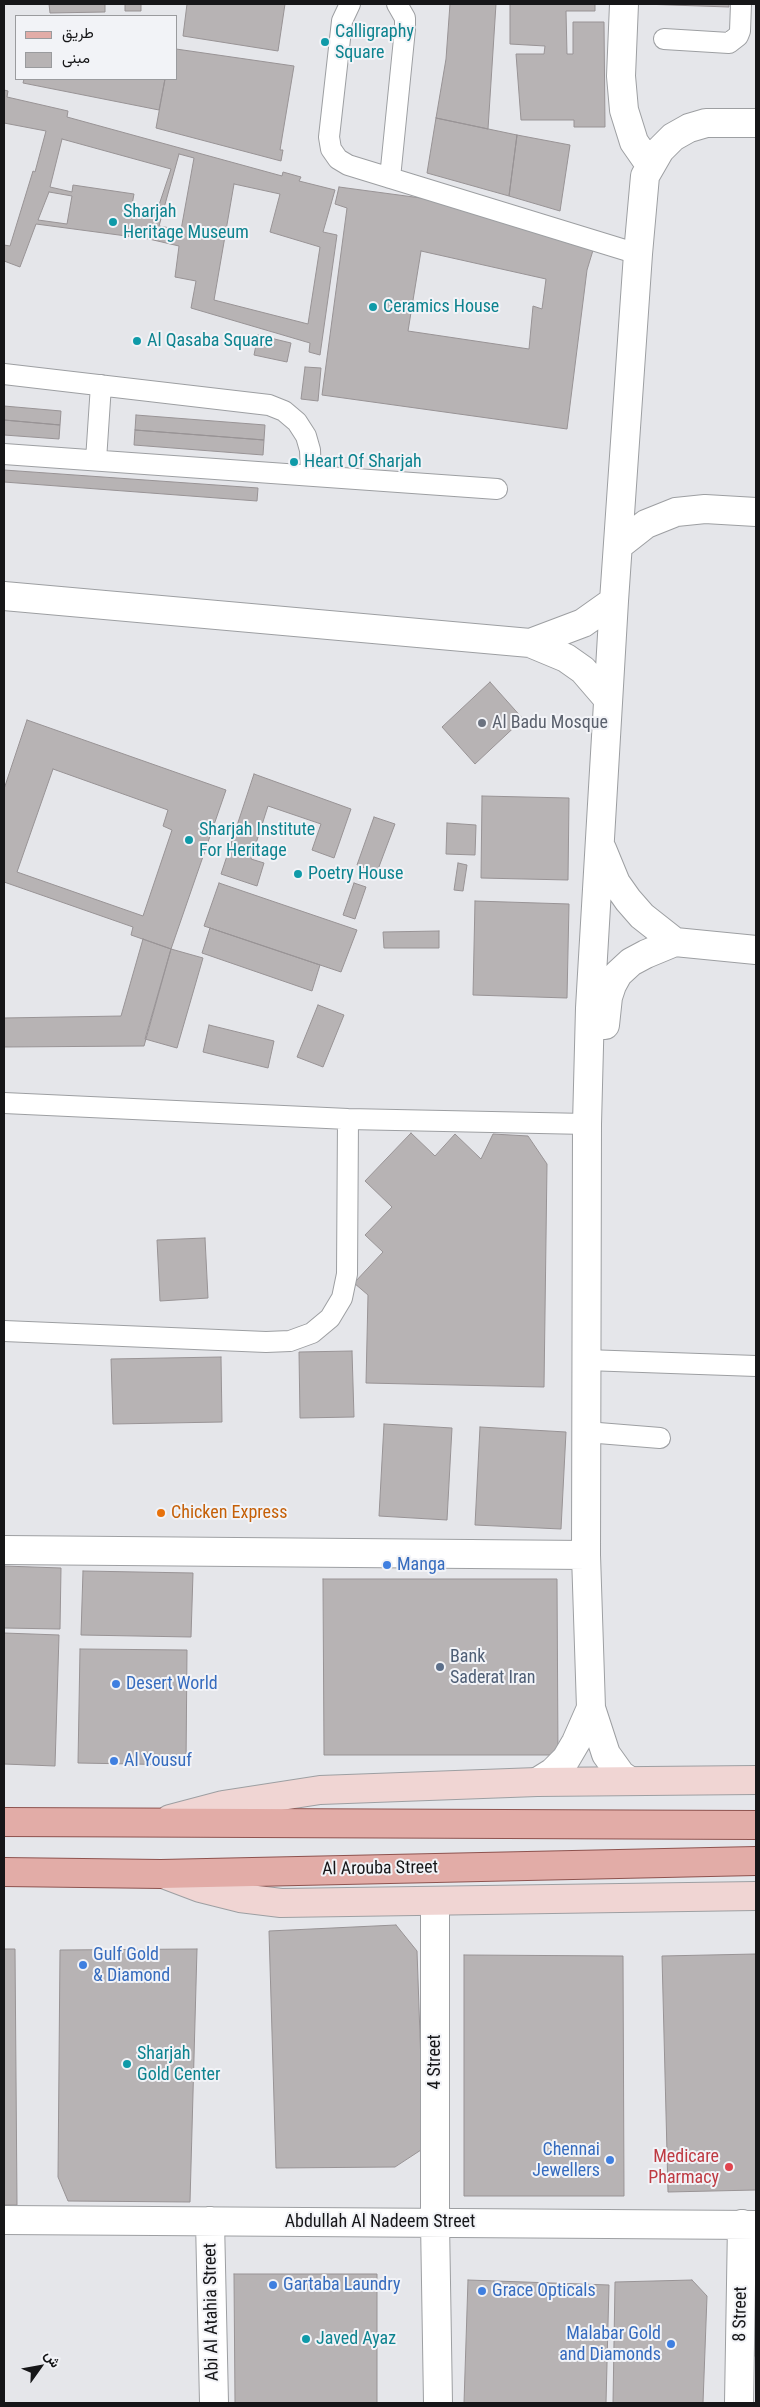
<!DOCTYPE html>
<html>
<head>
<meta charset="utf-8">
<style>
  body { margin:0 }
  #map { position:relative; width:760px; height:2407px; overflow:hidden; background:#e5e6ea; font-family:"Roboto Condensed",Vazirmatn,sans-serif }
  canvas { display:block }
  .frame { position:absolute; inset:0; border:5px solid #161618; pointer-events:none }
  .legend { position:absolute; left:15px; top:15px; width:162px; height:65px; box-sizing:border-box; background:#f2f3f7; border:1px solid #9a9b9e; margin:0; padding:6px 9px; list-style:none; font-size:15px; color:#161618 }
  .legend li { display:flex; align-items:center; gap:10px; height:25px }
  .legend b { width:25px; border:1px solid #9a9b9e }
  .north { position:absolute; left:15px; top:2342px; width:50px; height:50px; -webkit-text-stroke:4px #f2f3f7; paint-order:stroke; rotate:58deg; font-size:14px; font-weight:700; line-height:20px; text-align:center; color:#161618 }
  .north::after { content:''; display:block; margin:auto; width:18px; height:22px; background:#161618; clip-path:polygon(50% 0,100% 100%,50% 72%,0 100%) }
</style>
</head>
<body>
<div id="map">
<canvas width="760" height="2407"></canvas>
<div class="frame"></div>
<ul class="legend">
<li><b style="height:6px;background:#e2aca7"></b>طريق</li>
<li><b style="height:14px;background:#b7b3b4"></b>مبنى</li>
</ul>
<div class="north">ش</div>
</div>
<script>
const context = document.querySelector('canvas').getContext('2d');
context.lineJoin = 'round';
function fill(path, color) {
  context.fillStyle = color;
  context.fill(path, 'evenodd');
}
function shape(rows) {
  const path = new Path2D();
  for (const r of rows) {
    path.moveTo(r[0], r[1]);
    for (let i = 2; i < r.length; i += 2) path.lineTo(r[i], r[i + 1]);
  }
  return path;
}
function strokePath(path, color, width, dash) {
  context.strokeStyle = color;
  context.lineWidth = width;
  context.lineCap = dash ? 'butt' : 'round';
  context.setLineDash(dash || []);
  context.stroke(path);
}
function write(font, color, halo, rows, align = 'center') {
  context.font = font + ' "Roboto Condensed",sans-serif';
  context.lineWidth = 4;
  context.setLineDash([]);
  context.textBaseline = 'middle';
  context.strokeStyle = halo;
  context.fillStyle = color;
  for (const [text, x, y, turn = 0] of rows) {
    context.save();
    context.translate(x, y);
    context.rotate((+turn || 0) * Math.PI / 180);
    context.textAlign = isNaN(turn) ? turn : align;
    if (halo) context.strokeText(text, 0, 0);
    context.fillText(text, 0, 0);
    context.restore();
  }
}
const building = shape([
  [49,4,105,4,105,12,50,13,49,4],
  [125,4,141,4,141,11,125,11,125,4],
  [187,4,285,4,278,51,183,36,187,4],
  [450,4,496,4,488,129,436,118,446,59,450,4],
  [510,4,595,4,595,11,566,11,567,54,573,54,573,22,604,22,605,127,574,127,574,120,521,120,516,54,544,54,545,46,510,44,510,4],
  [642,4,729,4,729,7,642,4],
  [176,49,294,66,280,150,283,150,281,161,156,128,165,79,176,79,176,49],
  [24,79,165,79,159,110,23,83,24,79],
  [4,90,8,91,7,97,68,111,67,117,282,176,283,172,301,177,299,181,335,190,323,232,337,235,320,355,309,352,310,343,191,308,196,281,175,277,179,246,149,239,36,224,20,267,4,261,4,245,10,246,33,171,35,172,46,131,4,123,4,90],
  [62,139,171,169,156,214,131,210,134,194,73,185,72,192,50,187,62,139],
  [179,154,194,158,181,230,159,226,179,154],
  [234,184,280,194,270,232,320,247,308,324,214,300,234,184],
  [49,192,72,196,67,224,38,220,49,192],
  [436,118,517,135,509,196,427,173,436,118],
  [517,135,570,145,560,211,509,196,517,135],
  [339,187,421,198,422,195,594,247,587,270,567,429,322,395,347,208,335,204,339,187],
  [421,251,546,279,542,309,533,306,529,349,408,331,421,251],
  [258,335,291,343,287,362,254,355,258,335],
  [305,367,321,368,318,401,301,399,305,367],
  [4,406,61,411,60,425,4,420,4,406],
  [136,415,265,425,264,440,135,430,136,415],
  [4,420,60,425,59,439,4,435,4,420],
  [135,430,264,440,263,455,134,445,135,430],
  [4,470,258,488,257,501,4,482,4,470],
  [490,682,523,719,475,764,442,727,490,682],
  [27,720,226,790,171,949,131,935,133,927,4,882,4,789,27,720],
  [53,769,168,810,163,826,172,830,143,916,17,872,53,769],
  [254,774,351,809,334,858,312,850,321,824,268,806,251,859,264,863,257,886,221,874,254,774],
  [482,796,569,798,568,880,481,878,482,796],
  [374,817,395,824,377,872,357,865,374,817],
  [447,823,476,825,475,855,446,854,447,823],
  [458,863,467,865,463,891,454,890,458,863],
  [219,883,357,930,341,972,204,926,219,883],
  [354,883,366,887,355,919,343,915,354,883],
  [475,901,569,904,567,998,473,995,475,901],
  [210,928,320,965,312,991,202,953,210,928],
  [439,931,439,948,384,948,383,932,439,931],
  [143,939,171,949,144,1046,4,1047,4,1018,121,1016,143,939],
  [171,949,203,958,177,1048,145,1039,171,949],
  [318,1005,344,1015,323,1067,297,1057,318,1005],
  [209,1025,274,1041,268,1068,203,1052,209,1025],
  [411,1133,435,1156,455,1134,481,1159,493,1134,528,1136,547,1164,544,1387,366,1383,368,1295,354,1283,383,1252,365,1235,392,1207,365,1181,411,1133],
  [205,1238,208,1298,160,1301,157,1240,205,1238],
  [352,1351,354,1417,300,1418,299,1352,352,1351],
  [221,1357,222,1422,113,1424,111,1359,221,1357],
  [384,1424,452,1428,447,1520,379,1516,384,1424],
  [480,1427,566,1432,561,1529,475,1525,480,1427],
  [4,1566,61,1568,60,1629,4,1628,4,1566],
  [83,1571,193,1573,191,1637,81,1635,83,1571],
  [323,1579,557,1579,558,1755,324,1755,323,1579],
  [4,1633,59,1635,55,1766,4,1764,4,1633],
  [80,1649,187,1650,186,1765,78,1763,80,1649],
  [396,1925,417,1951,424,2148,395,2167,276,2168,269,1931,396,1925],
  [4,1949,15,1949,17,2205,4,2205,4,1949],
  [197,1949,190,2202,68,2201,58,2177,60,1950,197,1949],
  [756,1954,756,2190,668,2192,662,1956,756,1954],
  [464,1955,623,1956,624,2196,464,2196,464,1955],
  [756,2269,756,2356,754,2356,756,2269],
  [234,2274,377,2274,377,2403,235,2403,234,2274],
  [468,2280,609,2285,606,2403,464,2403,468,2280],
  [692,2280,707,2296,703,2403,613,2403,615,2282,692,2280]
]);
fill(building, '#b7b3b4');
strokePath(building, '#989395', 1);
const lane = shape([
  [350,4,342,21,329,137,331,149,338,159,348,165,638,254],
  [664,39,729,43,738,36,740,31,741,4],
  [390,178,405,29,405,18,397,4],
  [4,374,269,405,284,411,297,422,306,436,310,450,311,476],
  [4,454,497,489],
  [96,460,101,385],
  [4,1103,348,1119,587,1124],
  [4,1331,266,1342,290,1341,312,1333,330,1318,342,1298,347,1274,348,1119],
  [586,1360,756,1366],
  [586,1432,660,1438]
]);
const street = shape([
  [624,4,621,76,624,110,634,142,650,165],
  [618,546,646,524,676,512,705,509,756,512],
  [4,596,530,643,566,658,583,670,608,699],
  [530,643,583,623,614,601],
  [602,849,616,883,628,900,642,916,675,942],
  [605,1025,608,997,612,985,618,974,631,962,646,954,675,942,756,950],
  [4,1550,586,1555],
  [630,1781,621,1775,606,1754,591,1708,586,1555,587,1124,590,1008,614,601,638,254,645,176,660,150,673,137,689,128,706,123,756,123],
  [537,1782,553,1772,566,1759,576,1742,591,1708],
  [435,1901,435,2222,438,2403],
  [4,2220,756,2225],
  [210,2221,214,2403],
  [739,2403,742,2224]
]);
const secondary = shape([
  [170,1819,223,1805,320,1790,537,1782,756,1780],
  [163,1874,200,1888,240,1898,281,1903,756,1896]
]);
const primary = shape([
  [4,1822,756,1825],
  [4,1872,161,1874,756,1861]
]);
strokePath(lane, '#9d9fa2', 22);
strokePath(street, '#9d9fa2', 30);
strokePath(secondary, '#9d9fa2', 30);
strokePath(primary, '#8e534f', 30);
strokePath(lane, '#fff', 20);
strokePath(street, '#fff', 28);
strokePath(secondary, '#f0d5d3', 28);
strokePath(primary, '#e2aca7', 28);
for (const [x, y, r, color] of [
  [325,42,5,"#0f9aa8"],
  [113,222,5,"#0f9aa8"],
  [373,307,5,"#0f9aa8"],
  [137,341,5,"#0f9aa8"],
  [294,462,5,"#0f9aa8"],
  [482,723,5,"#6b7280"],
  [189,840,5,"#0f9aa8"],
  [298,874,5,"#0f9aa8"],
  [161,1513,5,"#e8710a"],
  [387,1565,5,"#3f7fe0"],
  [440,1667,5,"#5c6f8a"],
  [116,1684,5,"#3f7fe0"],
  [114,1761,5,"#3f7fe0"],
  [83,1965,5,"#3f7fe0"],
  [127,2064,5,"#0f9aa8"],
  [610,2160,5,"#3f7fe0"],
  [729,2167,5,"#e0444e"],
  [273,2285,5,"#3f7fe0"],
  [482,2291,5,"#3f7fe0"],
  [306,2339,5,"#0f9aa8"],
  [671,2344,5,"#3f7fe0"]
]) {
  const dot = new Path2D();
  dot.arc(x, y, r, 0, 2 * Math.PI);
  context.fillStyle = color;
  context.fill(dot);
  strokePath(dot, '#f2f3f7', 2);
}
write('18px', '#0d838f', '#f2f3f7', [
  ["Calligraphy",335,32],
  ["Square",335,53],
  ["Sharjah",123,212],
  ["Heritage Museum",123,233],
  ["Ceramics House",383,307],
  ["Al Qasaba Square",147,341],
  ["Heart Of Sharjah",304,462],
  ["Sharjah Institute",199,830],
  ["For Heritage",199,851],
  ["Poetry House",308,874],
  ["Sharjah",137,2054],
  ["Gold Center",137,2075],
  ["Javed Ayaz",316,2339]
], 'left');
write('18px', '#5b616d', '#f2f3f7', [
  ["Al Badu Mosque",492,723]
], 'left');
write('18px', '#c56008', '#f2f3f7', [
  ["Chicken Express",171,1513]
], 'left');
write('18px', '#366cbe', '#f2f3f7', [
  ["Manga",397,1565],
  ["Desert World",126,1684],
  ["Al Yousuf",124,1761],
  ["Gulf Gold",93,1955],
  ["& Diamond",93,1976],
  ["Chennai",600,2150,"right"],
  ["Jewellers",600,2171,"right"],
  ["Gartaba Laundry",283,2285],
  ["Grace Opticals",492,2291],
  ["Malabar Gold",661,2334,"right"],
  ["and Diamonds",661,2355,"right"]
], 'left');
write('18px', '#4e5e75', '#f2f3f7', [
  ["Bank",450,1657],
  ["Saderat Iran",450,1678]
], 'left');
write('18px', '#161618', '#f2f3f7', [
  ["Al Arouba Street",380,1869,-1],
  ["4 Street",435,2062,-90],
  ["Abdullah Al Nadeem Street",380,2222],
  ["Abi Al Atahia Street",212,2312,-91],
  ["8 Street",741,2314,-89]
]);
write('18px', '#be3a42', '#f2f3f7', [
  ["Medicare",719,2157],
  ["Pharmacy",719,2178]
], 'right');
</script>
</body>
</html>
